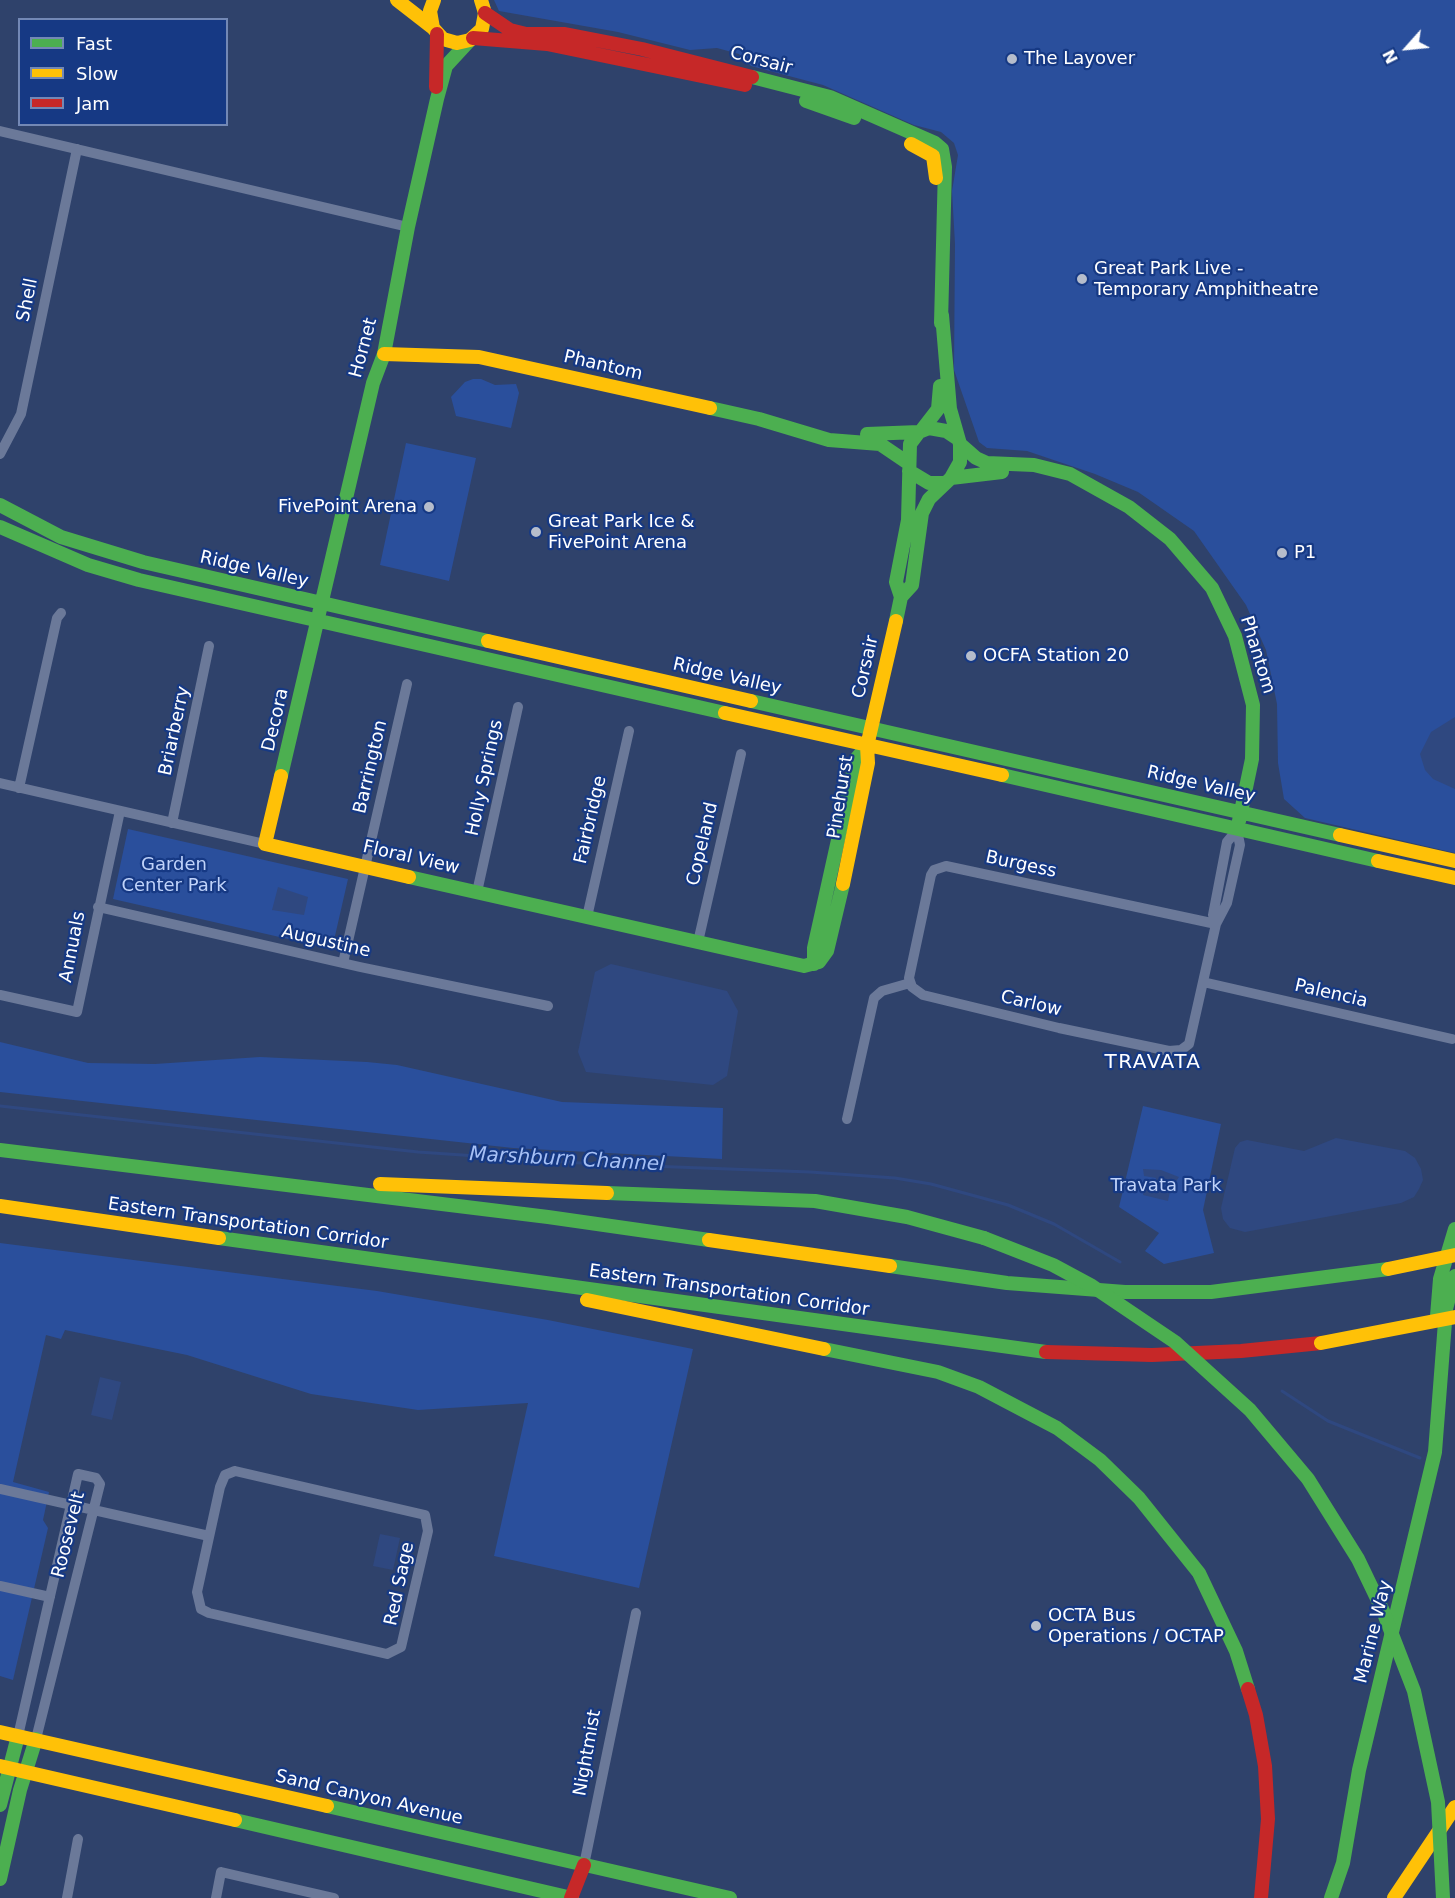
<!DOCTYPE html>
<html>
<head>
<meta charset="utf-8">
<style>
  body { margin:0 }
  #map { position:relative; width:1455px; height:1898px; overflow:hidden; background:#2f426b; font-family:"DejaVu Sans",sans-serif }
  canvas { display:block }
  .legend { position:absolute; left:18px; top:18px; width:210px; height:108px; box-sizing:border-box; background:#163984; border:2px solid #7388b5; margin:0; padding:8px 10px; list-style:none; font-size:18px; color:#fff }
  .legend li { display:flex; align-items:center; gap:12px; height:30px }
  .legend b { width:30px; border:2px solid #7388b5 }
  .north { position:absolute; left:1377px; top:18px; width:60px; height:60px; -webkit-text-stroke:4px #163984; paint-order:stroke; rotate:243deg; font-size:16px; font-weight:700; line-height:24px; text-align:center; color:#fff }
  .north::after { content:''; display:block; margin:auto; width:21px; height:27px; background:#fff; clip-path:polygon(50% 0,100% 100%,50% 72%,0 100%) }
</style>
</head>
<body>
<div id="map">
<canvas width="1455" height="1898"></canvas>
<ul class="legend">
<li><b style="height:8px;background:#4caf50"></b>Fast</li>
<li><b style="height:8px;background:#ffc107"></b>Slow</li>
<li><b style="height:8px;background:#c62828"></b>Jam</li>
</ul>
<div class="north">N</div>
</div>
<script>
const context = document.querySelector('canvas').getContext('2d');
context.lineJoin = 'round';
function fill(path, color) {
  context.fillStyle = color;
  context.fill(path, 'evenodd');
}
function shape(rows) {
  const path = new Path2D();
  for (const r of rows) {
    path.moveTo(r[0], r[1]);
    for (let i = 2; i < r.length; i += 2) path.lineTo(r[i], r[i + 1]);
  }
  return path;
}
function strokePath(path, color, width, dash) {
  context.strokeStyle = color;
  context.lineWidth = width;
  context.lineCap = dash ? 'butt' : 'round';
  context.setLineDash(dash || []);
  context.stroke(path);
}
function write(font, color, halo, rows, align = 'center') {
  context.font = font + ' "DejaVu Sans",sans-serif';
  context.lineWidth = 4.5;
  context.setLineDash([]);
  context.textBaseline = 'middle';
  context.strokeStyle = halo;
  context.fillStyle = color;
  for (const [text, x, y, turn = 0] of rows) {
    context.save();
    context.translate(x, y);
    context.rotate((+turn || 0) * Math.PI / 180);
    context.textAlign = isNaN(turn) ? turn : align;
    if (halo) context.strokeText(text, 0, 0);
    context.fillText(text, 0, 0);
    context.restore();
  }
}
fill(shape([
  [494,0,1455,0,1455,853,1305,818,1284,799,1278,763,1277,704,1266,650,1246,605,1194,531,1138,492,1095,474,1027,451,987,448,979,442,954,370,955,244,952,191,958,155,954,143,941,132,914,125,823,85,751,66,739,54,717,48,690,50,618,32,499,11],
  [473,379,481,379,495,385,516,384,519,393,511,428,456,416,451,397,465,382],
  [406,443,476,458,449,581,380,565],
  [128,829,348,879,332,949,113,899],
  [0,1042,88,1063,155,1064,260,1057,367,1062,397,1065,562,1102,723,1108,722,1159,513,1148,0,1092],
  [1143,1106,1221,1124,1203,1210,1214,1253,1164,1264,1145,1251,1159,1233,1119,1207],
  [0,1243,377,1291,548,1320,693,1349,639,1588,494,1556,528,1403,418,1410,311,1394,187,1355,65,1330,61,1339,46,1335,13,1482,49,1492,43,1520,48,1528,13,1680,0,1676]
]), '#2a4f9c');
fill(shape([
  [1455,717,1455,789,1433,779,1425,770,1420,754,1431,732],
  [278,887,308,897,304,915,272,910],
  [611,964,727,991,738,1011,727,1076,713,1085,586,1072,578,1052,595,972],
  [1336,1138,1405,1151,1415,1158,1421,1169,1423,1180,1419,1189,1414,1197,1401,1203,1245,1232,1230,1228,1223,1219,1221,1208,1235,1148,1240,1142,1247,1140,1304,1151],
  [1143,1169,1161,1170,1179,1177,1175,1183,1163,1179,1161,1187,1170,1191,1168,1201,1143,1195,1145,1186,1154,1185,1156,1178,1144,1176],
  [100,1377,121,1382,112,1420,91,1415],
  [380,1534,400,1538,393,1570,373,1566]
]), '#2f4880');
strokePath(shape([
  [0,1106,418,1152,595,1164,810,1172,895,1178,931,1184,1008,1205,1054,1224,1120,1262],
  [1282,1391,1328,1421,1420,1458]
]), '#2f4880', 3);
strokePath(shape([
  [0,131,408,227],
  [0,454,21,414,77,149],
  [0,783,265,844],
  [19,788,57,618,61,613],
  [172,823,209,646],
  [477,892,518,707],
  [98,907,360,967,548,1006],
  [587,917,629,731],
  [1216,924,946,866,934,870,931,875,909,978,912,987,923,995,1059,1028,1169,1051,1181,1050,1189,1044,1216,924,1227,903,1240,845,1237,830],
  [1216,924,1213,915,1227,842,1237,830],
  [698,942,741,754],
  [343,963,407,684],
  [1203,982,1452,1039],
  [0,995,77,1012,120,811],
  [847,1119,874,998,882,991,910,983],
  [235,1471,425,1515,428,1531,401,1647,387,1654,209,1613,201,1609,197,1592,220,1487,225,1475,235,1471],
  [0,1489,209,1536],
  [0,1586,50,1597],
  [18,1736,78,1474,96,1478,100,1484,36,1739],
  [584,1865,636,1613],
  [67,1898,78,1839],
  [216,1898,221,1872,334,1898]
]), '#6b7999', 10);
strokePath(shape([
  [752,77,830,97,935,143,942,149,945,167,941,323],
  [806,101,854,118],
  [710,408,759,419,829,440,880,444,908,463],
  [921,431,938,409,940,386],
  [867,434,919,432],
  [960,444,976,458,987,463,1034,465,1070,474,1129,507,1170,539,1212,588,1235,636,1253,705,1252,759,1239,821],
  [909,471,929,483,944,483],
  [951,478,1002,472],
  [0,505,61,537,143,562,488,641],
  [0,527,88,565,139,580,725,713],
  [901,597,896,582,908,520,910,444,919,432,929,428,946,431,958,439],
  [896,621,901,597,912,585,922,513,929,499,951,478,960,462,960,444,950,409,942,315],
  [751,701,1340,835],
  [1002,775,1378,861],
  [281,776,373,383,384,354,408,227,437,99,446,66,470,40],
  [409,877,804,966,819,962,827,951,843,884],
  [814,964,814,948,856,759,867,746],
  [0,1150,548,1217,709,1240],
  [607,1193,815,1201,907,1217,984,1238],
  [219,1238,1046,1352],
  [890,1266,1007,1283,1125,1292,1211,1292,1388,1269],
  [1437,1316,1440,1279,1455,1229],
  [824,1349,938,1372,979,1387,1057,1428,1100,1460,1139,1498,1199,1573,1236,1651,1248,1689],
  [0,1805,18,1736],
  [327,1806,730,1898],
  [235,1820,572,1898],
  [0,1879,20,1790,36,1739],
  [1331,1898,1343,1863,1359,1770,1435,1452,1446,1309,1455,1276]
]), '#4caf50', 14);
strokePath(shape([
  [397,0,433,28],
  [434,0,430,11,433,28,443,39,457,43,470,40,482,29,485,13,481,0],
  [911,144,933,156,936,178],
  [384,354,479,357,710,408],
  [488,641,751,701],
  [725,713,1002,775],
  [281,776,265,844,409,877],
  [1340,835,1455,861],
  [1378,861,1455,878],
  [843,884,868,763,867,746,896,621],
  [380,1184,607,1193],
  [0,1206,219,1238],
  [709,1240,890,1266],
  [587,1300,824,1349],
  [0,1732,327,1806],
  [0,1766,235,1820],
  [1394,1898,1455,1807]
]), '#ffc107', 14);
strokePath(shape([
  [485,13,510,30,526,34,565,34,642,49,752,77],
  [473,38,547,44,745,85],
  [436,87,437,34],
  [1046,1352,1152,1355,1241,1351,1321,1343],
  [1248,1689,1256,1715,1265,1766,1268,1819,1261,1898],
  [571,1898,584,1865]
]), '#c62828', 14);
strokePath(shape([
  [984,1238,1053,1265,1092,1286,1175,1342,1250,1410,1308,1479,1358,1559,1383,1611,1414,1691,1438,1802,1443,1898]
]), '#4caf50', 14);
strokePath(shape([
  [1388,1269,1455,1255],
  [1321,1343,1455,1317]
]), '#ffc107', 14);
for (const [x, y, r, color] of [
  [1012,59,6,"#b6bdcb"],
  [1082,279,6,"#b6bdcb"],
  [429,507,6,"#b6bdcb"],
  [536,532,6,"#b6bdcb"],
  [1282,553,6,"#b6bdcb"],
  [971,656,6,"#b6bdcb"],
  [1036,1626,6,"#b6bdcb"]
]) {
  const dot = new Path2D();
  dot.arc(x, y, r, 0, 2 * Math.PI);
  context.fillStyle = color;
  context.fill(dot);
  strokePath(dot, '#163984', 2);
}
write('18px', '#fff', '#163984', [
  ["The Layover",1024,59],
  ["Great Park Live -",1094,269],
  ["Temporary Amphitheatre",1094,290],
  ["FivePoint Arena",417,507,"right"],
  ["Great Park Ice &",548,522],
  ["FivePoint Arena",548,543],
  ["P1",1294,553],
  ["OCFA Station 20",983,656],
  ["OCTA Bus",1048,1616],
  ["Operations / OCTAP",1048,1637]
], 'left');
write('18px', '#fff', '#163984', [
  ["Corsair",761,61,15],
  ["Shell",28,300,-78],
  ["Hornet",364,348,-75],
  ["Phantom",603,366,13],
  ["Ridge Valley",254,570,13],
  ["Phantom",1257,655,73],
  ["Corsair",866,667,-77],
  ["Ridge Valley",727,677,13],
  ["Decora",276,720,-77],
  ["Briarberry",175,731,-78],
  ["Barrington",371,767,-77],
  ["Holly Springs",485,778,-78],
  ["Ridge Valley",1201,785,13],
  ["Pinehurst",841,797,-81],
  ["Fairbridge",591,820,-77],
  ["Copeland",703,844,-77],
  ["Floral View",411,858,13],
  ["Burgess",1021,865,12],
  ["Augustine",326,942,13],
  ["Annuals",73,947,-79],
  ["Palencia",1331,994,13],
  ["Carlow",1031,1004,13],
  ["Eastern Transportation Corridor",248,1224,8],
  ["Eastern Transportation Corridor",729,1291,8],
  ["Roosevelt",69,1535,-76],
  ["Red Sage",400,1584,-78],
  ["Marine Way",1374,1632,-76],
  ["Nightmist",588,1753,-80],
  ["Sand Canyon Avenue",369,1798,13]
]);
write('18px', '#c0d3fa', '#163984', [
  ["Garden",174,865],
  ["Center Park",174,886],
  ["Travata Park",1166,1186]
]);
context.letterSpacing = '1.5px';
write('20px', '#fff', '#163984', [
  ["TRAVATA",1153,1063]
]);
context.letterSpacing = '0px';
write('italic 20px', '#a6c0f5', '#163984', [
  ["Marshburn Channel",567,1160,3]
]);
</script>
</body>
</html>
